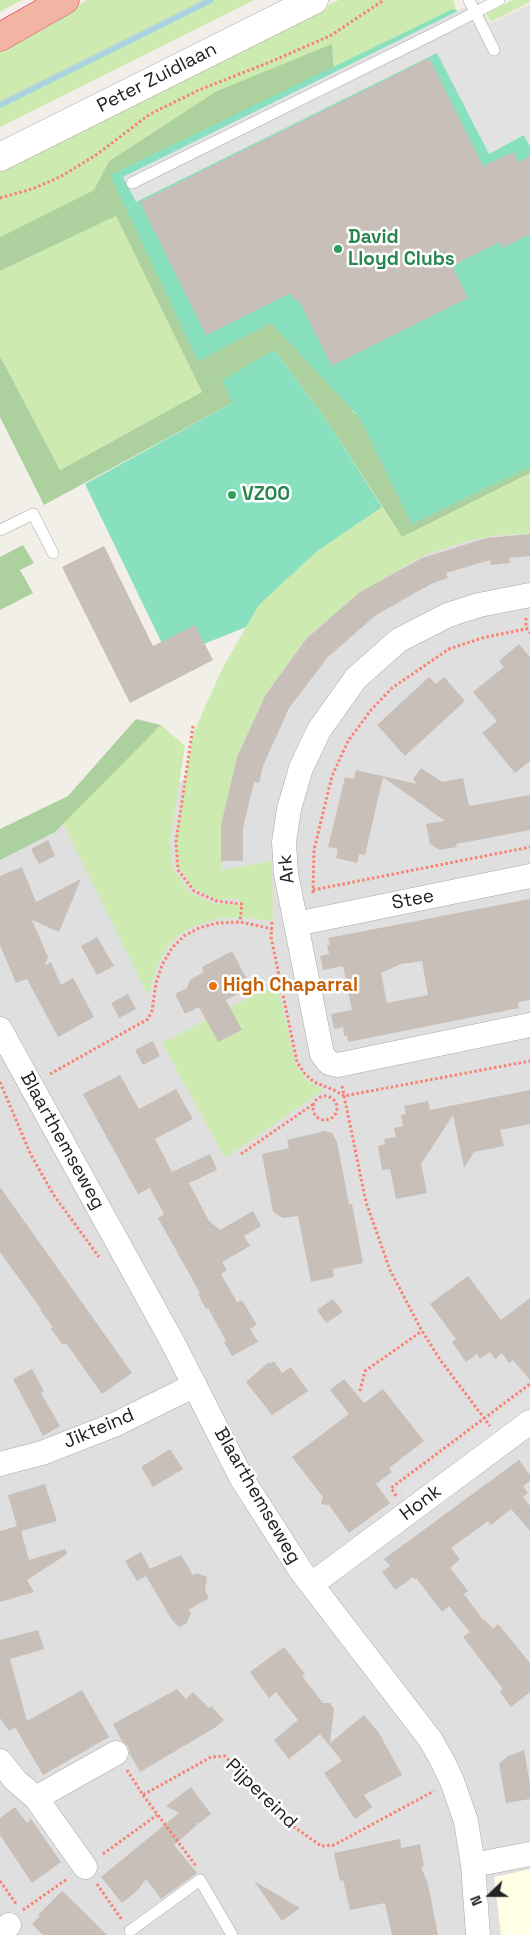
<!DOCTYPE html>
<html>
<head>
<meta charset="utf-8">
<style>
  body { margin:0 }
  #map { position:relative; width:530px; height:1935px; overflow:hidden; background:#f2efe9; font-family:"Space Grotesk",sans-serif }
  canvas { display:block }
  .north { position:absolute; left:465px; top:1870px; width:50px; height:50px; -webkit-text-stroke:4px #fff; paint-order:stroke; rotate:248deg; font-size:14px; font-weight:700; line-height:20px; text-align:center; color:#222 }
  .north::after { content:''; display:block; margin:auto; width:18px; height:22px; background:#222; clip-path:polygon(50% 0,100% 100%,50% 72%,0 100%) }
</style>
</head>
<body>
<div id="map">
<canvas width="530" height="1935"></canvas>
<div class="north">N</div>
</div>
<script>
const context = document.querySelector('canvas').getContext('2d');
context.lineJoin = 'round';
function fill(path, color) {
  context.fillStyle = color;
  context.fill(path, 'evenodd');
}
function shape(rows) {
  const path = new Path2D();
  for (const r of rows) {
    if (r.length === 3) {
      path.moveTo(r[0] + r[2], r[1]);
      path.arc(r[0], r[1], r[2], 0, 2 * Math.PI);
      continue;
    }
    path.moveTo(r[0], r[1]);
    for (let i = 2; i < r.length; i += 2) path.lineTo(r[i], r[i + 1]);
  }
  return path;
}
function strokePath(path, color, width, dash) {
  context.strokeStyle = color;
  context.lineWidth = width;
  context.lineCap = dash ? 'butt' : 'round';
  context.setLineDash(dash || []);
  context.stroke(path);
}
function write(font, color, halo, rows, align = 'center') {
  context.font = font + ' "Space Grotesk",sans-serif';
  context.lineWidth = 5;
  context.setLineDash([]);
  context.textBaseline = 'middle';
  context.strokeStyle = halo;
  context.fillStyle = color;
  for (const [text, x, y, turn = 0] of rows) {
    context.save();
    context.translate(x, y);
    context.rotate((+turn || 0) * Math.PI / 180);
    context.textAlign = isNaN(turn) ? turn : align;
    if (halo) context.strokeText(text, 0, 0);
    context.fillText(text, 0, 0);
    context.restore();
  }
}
fill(shape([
  [530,492,530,1935,0,1935,0,843,42,826,202,775,272,641]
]), '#e0dfdf');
fill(shape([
  [530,1869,530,1935,501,1935,494,1877]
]), '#ffffe5');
fill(shape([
  [0,0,22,0,0,12],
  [87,0,254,0,0,127,0,50],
  [339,0,453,0,457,11,334,72,332,44,161,127,109,161,94,190,0,237,0,167,228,51],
  [513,0,530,0,530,2,491,22,486,13],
  [116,216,202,392,60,470,0,356,0,271],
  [530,473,530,533,492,536,464,542,426,554,360,592,308,636,266,693,237,756,224,814,222,870,272,861,273,921,240,917,216,919,187,929,170,943,158,964,148,995,63,823,161,725,185,746,170,841,173,868,190,892,212,903,240,905,240,899,215,899,193,888,179,867,175,843,193,734,223,667,259,605,316,552,382,507,402,537],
  [277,983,295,1063,306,1080,324,1090,225,1158,162,1043]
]), '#cdebb0');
fill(shape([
  [332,44,334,72,276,306,355,414,365,408,530,447,530,473,402,537,331,427,275,350,232,403,44,505,0,417,0,356,60,470,202,392,116,216,0,271,0,237,94,190,109,161,217,91],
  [23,545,34,563,20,570,33,593,0,610,0,557],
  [136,719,161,725,55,832,0,860,0,829,68,796]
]), '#add19e');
fill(shape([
  [530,5,530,467,412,524,359,417,271,323,198,361,110,175,453,9,489,25],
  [275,350,331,427,382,507,316,552,259,605,246,627,169,658,85,484,232,403,222,380]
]), '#88e0be');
fill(shape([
  [478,1,490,24,530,4,530,147,524,135,489,154,437,53,136,202,123,177],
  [530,1390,530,1412,411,1502,401,1488]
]), '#e2e2e2');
strokePath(shape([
  [0,105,211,0]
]), '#aad3df', 6);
fill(shape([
  [429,58,483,166,513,152,519,162,530,156,530,234,502,248,500,242,452,266,468,298,332,366,298,299,294,301,291,293,206,335,140,202],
  [530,534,530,556,509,558,510,563,491,565,490,560,446,573,448,578,431,584,376,615,328,657,289,708,263,766,259,783,254,782,243,828,243,861,221,861,221,825,237,757,266,694,307,638,360,592,422,558,487,538],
  [104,546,153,646,195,625,213,660,130,703,62,567],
  [519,644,530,657,530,761,515,773,482,733,497,721,473,692,504,667,499,661],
  [429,677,436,684,444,677,465,701,405,756,377,725],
  [421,768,442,782,463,778,469,806,530,795,530,830,456,844,457,847,440,850,430,844,426,824,445,821,383,777,365,855,359,854,357,863,336,858,338,849,328,847,345,777,354,779,356,770,417,784,413,779],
  [48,840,55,856,39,864,31,849],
  [22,867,36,902,81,879,59,932,32,920,48,957,45,965,51,962,61,985,73,978,94,1017,58,1037,27,979,16,983,0,945,0,876],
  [530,899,530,1000,518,1002,519,1008,348,1042,347,1035,344,1036,343,1027,334,1029,331,1014,352,1010,343,966,323,970,320,956,329,954,327,945,330,945,328,938],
  [422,961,428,995,387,1003,381,973,401,964],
  [97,937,114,966,97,975,81,946],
  [232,951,251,987,226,1000,242,1030,218,1042,199,1007,185,1014,175,994,187,988,190,980,204,972,202,967],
  [128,994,136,1009,119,1018,111,1003],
  [153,1041,160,1056,143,1065,135,1050],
  [120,1075,139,1109,176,1089,193,1119,155,1139,172,1172,210,1154,217,1170,189,1183,209,1221,220,1230,253,1211,261,1226,244,1236,250,1246,222,1262,227,1270,221,1274,237,1302,242,1300,257,1325,250,1329,258,1342,232,1356,224,1342,226,1341,208,1308,206,1309,198,1294,200,1293,158,1218,164,1214,150,1188,138,1194,83,1094],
  [530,1090,530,1124,500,1130,504,1146,474,1152,464,1168,453,1115,421,1164,427,1193,396,1199,390,1169,382,1170,378,1146,385,1144,384,1139,396,1137,394,1128,403,1126,401,1115,406,1114,404,1106,428,1101,430,1110],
  [325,1131,332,1133,337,1142,349,1204,352,1204,363,1263,333,1269,334,1277,311,1282,298,1216,283,1218,273,1212,262,1154,289,1148,287,1140],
  [0,1187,132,1373,102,1394,66,1343,63,1345,50,1328,53,1327,40,1310,41,1309,0,1252],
  [468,1276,501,1320,530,1298,530,1380,513,1360,509,1363,502,1353,495,1359,490,1352,480,1359,477,1354,466,1362,452,1342,456,1339,430,1304],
  [333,1299,343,1312,326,1323,317,1310],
  [274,1361,282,1373,291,1367,308,1391,272,1415,246,1382,269,1362,270,1364],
  [32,1369,44,1391,41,1393,60,1426,43,1436,13,1379],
  [344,1379,364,1403,383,1389,424,1441,389,1468,392,1472,376,1484,390,1503,349,1533,329,1505,321,1504,323,1497,292,1457,349,1414,330,1390],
  [170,1449,183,1469,153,1487,141,1467],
  [519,1460,530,1475,530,1481,523,1486,528,1493,523,1497,530,1506,530,1531,511,1509,491,1525,488,1521,451,1548,460,1559,450,1568,468,1591,464,1594,483,1620,484,1619,493,1629,498,1624,530,1663,530,1692,511,1707,500,1692,503,1689,463,1637,470,1632,449,1606,442,1612,416,1578,414,1580,413,1577,395,1590,382,1572,390,1566,384,1559],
  [45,1484,57,1521,21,1531,29,1560,65,1549,67,1554,27,1580,34,1592,0,1602,0,1531,17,1526,8,1495],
  [141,1552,150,1569,181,1555,193,1575,197,1573,207,1577,205,1590,209,1598,188,1610,191,1613,186,1624,179,1627,172,1620,146,1576,137,1581,125,1561],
  [38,1630,44,1649,10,1659,27,1721,82,1690,109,1737,43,1775,15,1727,9,1731,0,1718,0,1640],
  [284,1647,305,1674,302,1676,323,1703,330,1703,334,1709,330,1743,364,1715,379,1733,402,1775,364,1795,372,1807,355,1819,324,1773,342,1761,320,1734,289,1759,274,1740,298,1720,276,1692,269,1698,250,1672],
  [177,1689,186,1699,193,1692,209,1708,211,1706,224,1720,216,1727,140,1772,130,1754,128,1746,122,1741,113,1724],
  [524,1750,530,1784,530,1799,506,1803,499,1764,508,1756],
  [191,1787,211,1814,198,1824,195,1822,197,1825,174,1845,197,1873,161,1899,146,1879,137,1891,122,1903,101,1877,179,1813,166,1806],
  [15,1807,27,1823,31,1819,61,1862,32,1883,0,1835,0,1818],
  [400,1839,401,1848,420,1844,424,1867,421,1867,428,1884,438,1935,392,1935,385,1903,350,1910,343,1880,340,1881,334,1853],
  [254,1881,300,1908,282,1921],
  [62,1891,77,1905,107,1935,43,1935,32,1924,40,1916,38,1915]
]), '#c7bfb8');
const service = shape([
  [469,0,494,50],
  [132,183,439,31,499,0],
  [0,530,33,514,53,553],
  [130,1931,200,1880,232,1935]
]);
const minor = shape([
  [530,595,479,605,448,615,399,640,356,678,319,730,301,768,289,809,284,842,286,874,322,1054,329,1063,338,1065,530,1025],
  [296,924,530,876],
  [0,1029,173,1343,242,1479,301,1571,430,1739,442,1760,452,1781,466,1821,473,1865,478,1935],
  [0,1464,42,1453,116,1424,195,1385],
  [312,1584,530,1422],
  [0,1761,15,1780,36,1798,116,1753],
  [36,1798,85,1867],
  [473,1865,530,1854],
  [0,1933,9,1925]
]);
const tertiary = shape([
  [0,157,314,0]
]);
const trunk = shape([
  [0,37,65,0]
]);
strokePath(service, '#a9a9a9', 12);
strokePath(minor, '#a9a9a9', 25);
strokePath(tertiary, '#a9a9a9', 29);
strokePath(trunk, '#dc2a67', 29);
strokePath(shape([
  [0,198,32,189,60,177,96,155,150,114,199,90,270,62,330,36,384,0],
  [526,618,526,628,530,633],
  [193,726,176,842,178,870,194,891,217,901,242,904,240,922],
  [313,890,530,847],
  [313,893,314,850,332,776,348,741,371,710,392,688,449,649,482,638,530,628],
  [272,922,271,937,297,1062,305,1074,314,1082,334,1090,344,1096,530,1061],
  [50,1074,148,1019,152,1011,156,983,162,965,172,948,184,936,199,928,217,923,240,922,273,929],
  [0,1082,30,1153,53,1194,99,1257],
  [342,1086,366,1202,390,1270,422,1331,441,1361,490,1426],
  [325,1108,12],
  [241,1154,315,1103],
  [360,1391,365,1371,422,1331],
  [396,1496,391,1488,530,1384],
  [127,1770,143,1795,211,1757,225,1756,283,1819,321,1846,334,1845,434,1791],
  [143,1795,196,1866],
  [103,1854,157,1815],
  [0,1881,17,1905],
  [97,1884,122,1920],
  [23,1910,67,1879]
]), '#fa8072', 3, [2.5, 2.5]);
strokePath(service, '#fff', 11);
strokePath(minor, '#fff', 24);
strokePath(tertiary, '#fff', 28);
strokePath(trunk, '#f2b4a3', 28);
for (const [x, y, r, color] of [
  [338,249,5,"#2e9e5b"],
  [232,495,5,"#2e9e5b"],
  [213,986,5,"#e8710a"]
]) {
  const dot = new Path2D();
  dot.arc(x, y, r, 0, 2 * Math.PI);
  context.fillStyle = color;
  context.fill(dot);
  strokePath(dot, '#fff', 2);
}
write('19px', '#222', '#fff', [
  ["Peter Zuidlaan",157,78,-27],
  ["Ark",287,869,-96],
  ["Stee",413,900,-11],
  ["Blaarthemseweg",62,1141,61],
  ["Jikteind",99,1429,-23],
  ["Blaarthemseweg",257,1496,60],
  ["Honk",421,1503,-37],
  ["Pijpereind",261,1794,44]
]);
write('bold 19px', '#27864d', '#fff', [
  ["David",348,238],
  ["Lloyd Clubs",348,260],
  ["VZOO",242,495]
], 'left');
write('bold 19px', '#c56008', '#fff', [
  ["High Chaparral",223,986]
], 'left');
</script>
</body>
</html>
